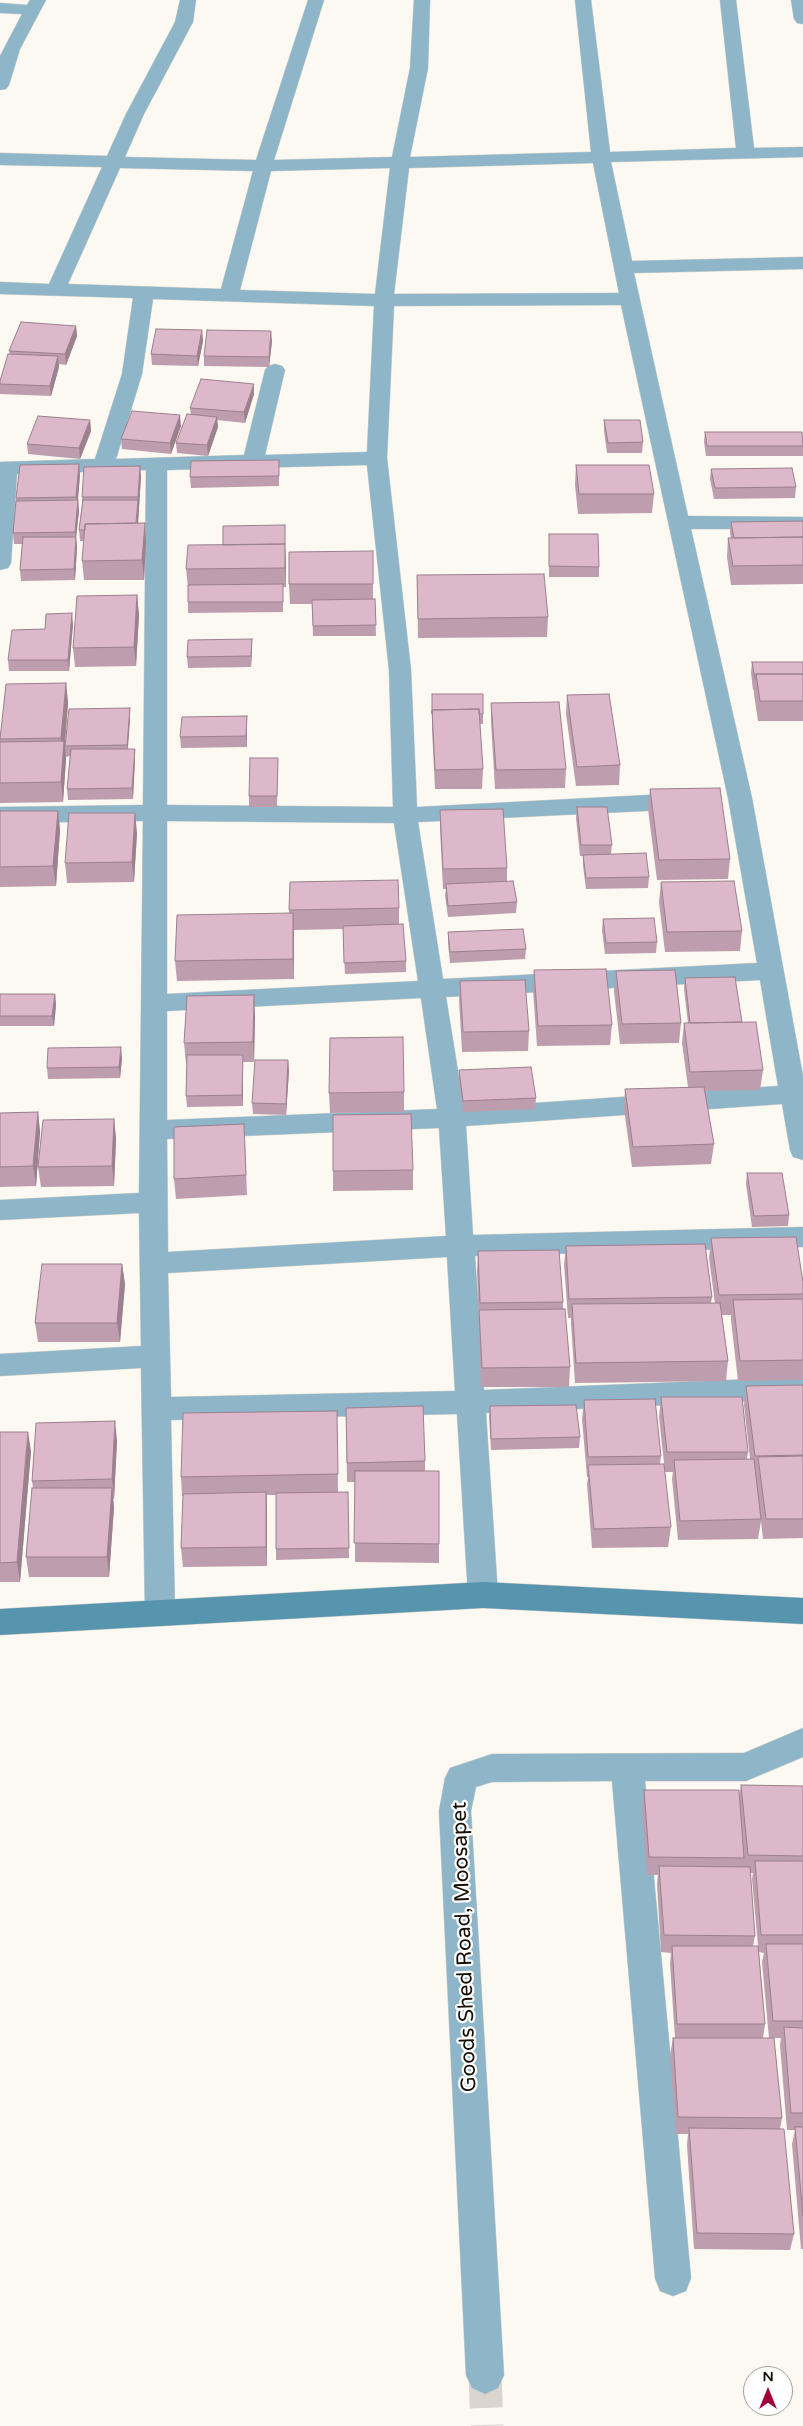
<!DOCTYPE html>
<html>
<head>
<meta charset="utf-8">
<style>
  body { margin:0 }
  #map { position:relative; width:803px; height:2426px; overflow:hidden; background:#fcf8f2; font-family:"Varela Round",sans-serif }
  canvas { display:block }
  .north { position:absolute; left:743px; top:2366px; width:50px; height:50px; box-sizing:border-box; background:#fff; border:1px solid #a29f9b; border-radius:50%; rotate:0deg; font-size:14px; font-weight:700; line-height:20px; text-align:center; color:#160f05 }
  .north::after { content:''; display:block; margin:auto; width:18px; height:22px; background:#a0013d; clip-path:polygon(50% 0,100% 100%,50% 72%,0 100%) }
</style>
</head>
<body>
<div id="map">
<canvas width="803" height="2426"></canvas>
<div class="north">N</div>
</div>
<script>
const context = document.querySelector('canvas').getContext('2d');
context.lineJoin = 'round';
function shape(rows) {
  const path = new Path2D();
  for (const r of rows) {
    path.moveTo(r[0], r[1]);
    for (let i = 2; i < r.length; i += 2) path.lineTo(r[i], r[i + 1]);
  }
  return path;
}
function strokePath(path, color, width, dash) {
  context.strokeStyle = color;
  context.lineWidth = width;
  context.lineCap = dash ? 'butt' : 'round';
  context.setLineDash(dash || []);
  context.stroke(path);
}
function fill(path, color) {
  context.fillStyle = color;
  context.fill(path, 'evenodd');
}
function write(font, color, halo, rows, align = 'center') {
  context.font = font + ' "Varela Round",sans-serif';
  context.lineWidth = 4.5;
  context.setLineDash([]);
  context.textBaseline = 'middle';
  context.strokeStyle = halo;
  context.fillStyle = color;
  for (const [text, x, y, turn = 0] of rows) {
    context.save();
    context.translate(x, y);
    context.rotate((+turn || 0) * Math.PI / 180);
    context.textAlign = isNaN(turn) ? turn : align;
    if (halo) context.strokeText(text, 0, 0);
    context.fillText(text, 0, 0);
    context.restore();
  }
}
strokePath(shape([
  [485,2375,487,2426]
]), '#dad5ce', 33, [33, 17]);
const street = shape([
  [30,0,46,0,20,49,9,85,6,89,0,90,0,56,22,14,0,13,0,3,27,5,30,0],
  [180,0,196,0,193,22,144,114,125,157,256,160,308,0,324,0,274,160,392,157,410,68,414,0,430,0,428,68,410,157,591,152,575,0,591,0,610,152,736,148,720,0,736,0,754,148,803,147,803,157,611,162,632,261,803,257,803,269,634,273,688,516,803,517,803,529,691,529,752,798,803,1076,803,1160,793,1157,790,1150,782,1104,466,1126,473,1235,803,1227,803,1247,475,1256,484,1390,803,1377,803,1399,486,1413,498,1595,494,1604,483,1608,472,1604,468,1595,457,1414,171,1420,175,1613,171,1622,160,1626,149,1622,145,1613,141,1368,0,1376,0,1354,141,1346,139,1213,0,1220,0,1200,139,1193,143,821,0,823,0,807,143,805,146,470,17,474,11,563,8,568,0,570,0,462,95,459,122,374,133,298,0,294,0,282,49,284,102,167,0,165,0,153,107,156,126,114,175,22,180,0],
  [593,163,619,293,394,294,409,168,593,163],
  [120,168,253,171,221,289,68,284,120,168],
  [390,168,375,294,240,290,271,171,390,168],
  [153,299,374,306,367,452,265,455,285,370,282,366,275,364,268,366,265,370,244,455,116,459,142,374,153,299],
  [621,305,728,798,757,963,443,979,418,822,686,809,694,806,698,801,694,796,686,793,417,807,411,670,387,458,394,306,621,305],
  [367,465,389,670,393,807,167,805,167,470,367,465],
  [167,821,394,823,418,981,167,994,167,821],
  [760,980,778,1086,464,1108,446,997,760,980],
  [421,998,437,1109,167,1120,167,1011,421,998],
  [439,1128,446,1236,168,1252,167,1139,439,1128],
  [447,1257,455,1391,171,1397,168,1273,447,1257],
  [791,0,803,0,803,24,797,23,794,19,791,0],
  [803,1728,803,1757,746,1781,645,1781,691,2278,686,2291,673,2296,660,2291,655,2278,612,1781,492,1782,476,1787,471,1811,504,2375,498,2388,485,2394,472,2388,466,2375,439,1811,445,1778,450,1768,492,1754,744,1753,803,1728]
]);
const secondary = shape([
  [483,1582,803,1598,803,1624,483,1608,0,1635,0,1609,483,1582]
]);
strokePath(street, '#d7d3cc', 1);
strokePath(secondary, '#d7d3cc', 1);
fill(street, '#8eb6c8');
fill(secondary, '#5795af');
fill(shape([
  [76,326,77,336,66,365,59,364,59,367,51,396,0,394,0,381,10,355,9,351],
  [202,330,203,341,198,366,152,365,151,354],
  [272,341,269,367,204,366,204,356],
  [254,394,245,423,217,420,218,427,208,456,177,453,176,443,191,415,190,408],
  [90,420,91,431,80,459,28,454,27,444],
  [604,420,643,442,642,453,607,453,604,431],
  [181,426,171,454,122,449,121,439],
  [705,432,803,439,803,456,706,456,704,442],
  [279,460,279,486,191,488,190,477],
  [79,464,80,475,78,500,79,511,76,538,77,547,75,580,21,581,20,570,22,544,14,544,13,533,16,498],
  [576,465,654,494,652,513,578,514,575,485],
  [711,469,796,487,795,498,714,499,710,479],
  [141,476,138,523,145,523,146,543,144,580,84,580,82,561,84,541,80,541,79,530,82,504,82,497],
  [803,521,803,584,731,585,727,557,728,538,731,538,730,532,731,522],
  [549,534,599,567,599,577,549,577],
  [285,544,286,564,286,587,283,587,283,612,188,613,188,588,186,569],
  [373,551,373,599,375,599,376,636,313,636,312,604,290,604,289,584],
  [417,575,548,617,547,637,418,638],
  [137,595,139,615,136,666,75,667,73,648],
  [73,624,69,671,9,671,8,660,45,629],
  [252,639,252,650,251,667,188,668,187,657],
  [752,662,803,662,803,721,758,721,754,694,754,690,753,690,751,673],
  [66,683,68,703,65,742,66,760,63,802,0,803,0,738],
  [432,694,483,714,483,724,480,724,483,769,482,789,435,789,432,729],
  [567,695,620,765,619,785,576,786,566,714],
  [491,703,566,769,565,788,495,789,491,722],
  [130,708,130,719,128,749,135,749,135,759,133,799,68,800,67,789,70,756,66,757,65,746],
  [247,716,247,747,181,748,180,737],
  [278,758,277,807,249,807,249,796],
  [650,789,730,859,728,879,657,880,648,809],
  [577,807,612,845,611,854,649,877,648,888,586,889,583,866,583,856,580,856,576,818],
  [440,810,507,868,507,881,517,902,516,913,448,917,445,895,446,889,443,889,440,829],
  [0,811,58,811,60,830,56,886,0,887],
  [137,833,134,882,67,883,65,863],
  [290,882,399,908,399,924,406,961,406,972,345,974,343,929,294,930,294,979,177,981,175,961,289,913],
  [661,882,742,931,740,951,665,952,659,902],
  [603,919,657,942,656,953,605,954,602,930],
  [448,932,526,949,525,959,450,963,448,943],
  [534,970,612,1025,610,1045,537,1046,533,990],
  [616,971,681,1023,679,1043,620,1044,614,991],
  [685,978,742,1022,763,1070,760,1090,704,1091,714,1144,711,1164,632,1167,624,1109,625,1089,688,1087,682,1043,684,1023,688,1023,684,989],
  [460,981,529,1031,528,1051,462,1052,459,1000],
  [0,994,55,994,56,1005,54,1026,0,1026],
  [255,1015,254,1062,243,1062,243,1106,187,1107,186,1096,187,1063,186,1063,184,1043],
  [122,1058,120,1078,48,1079,47,1068],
  [288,1060,289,1071,286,1115,253,1114,252,1103],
  [459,1070,536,1098,535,1109,463,1112,459,1081],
  [404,1092,404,1112,330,1113,329,1093],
  [38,1112,40,1132,36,1186,0,1187,0,1113],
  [114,1119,116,1139,114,1186,41,1187,38,1167],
  [245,1144,247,1195,176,1199,174,1179],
  [413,1170,413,1190,333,1191,333,1171],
  [747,1173,789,1215,788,1226,752,1227,746,1184],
  [711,1238,803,1282,803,1380,738,1381,731,1320,731,1315,722,1315,728,1361,726,1381,575,1383,571,1324,571,1318,568,1318,564,1265,566,1246,712,1297,711,1303,715,1303,709,1258],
  [478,1251,563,1302,563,1309,570,1367,569,1387,481,1387,477,1271],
  [122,1264,125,1284,120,1342,38,1342,35,1323],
  [803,1385,803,1538,763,1539,761,1521,758,1539,678,1540,672,1479,673,1472,665,1472,659,1417,661,1397,748,1452,747,1459,750,1459,744,1405,746,1386],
  [584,1400,661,1456,660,1464,671,1527,668,1547,592,1548,587,1484,588,1477,587,1477,582,1419],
  [490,1406,580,1437,579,1448,491,1450,489,1417],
  [346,1408,425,1461,425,1471,439,1544,439,1563,355,1562,355,1482,347,1482],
  [337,1411,338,1492,348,1492,349,1558,276,1560,276,1495,267,1495,267,1566,183,1567,181,1548,183,1496,182,1496,181,1477],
  [0,1432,31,1451,20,1582,0,1582],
  [117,1441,114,1499,113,1499,114,1507,109,1577,29,1577,26,1557,33,1488,32,1481],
  [741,1785,803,1786,803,2249,801,2249,792,2144,795,2130,787,2130,780,2045,781,2038,774,2038,782,2118,780,2129,794,2234,790,2250,694,2249,687,2145,688,2134,676,2134,670,2056,673,2038,675,2038,670,1964,671,1953,661,1952,657,1884,658,1875,647,1875,642,1808,644,1790,739,1799],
  [750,1873,753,1873,752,1879,758,1946,753,1946,755,1936],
  [759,1952,764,1953,762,1962,769,2038,763,2038,765,2024]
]), '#be9dae');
fill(shape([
  [76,326,77,336,66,365,65,354],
  [202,330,203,341,198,366,197,356],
  [271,331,272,341,269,367,269,357],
  [58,356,59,367,51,396,50,386],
  [254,384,254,394,245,423,244,412],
  [180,415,181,426,171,454,170,443],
  [217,417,218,427,208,456,207,445],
  [90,420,91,431,80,459,79,448],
  [79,464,80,475,77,508,76,497],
  [140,466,141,476,137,540,136,530],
  [78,500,79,511,76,538,77,547,75,580,74,569,76,543,75,532],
  [145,523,146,543,144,580,142,560],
  [285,544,286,564,286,587,285,568],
  [137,595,139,615,136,666,134,647],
  [72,613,73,624,69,671,68,660],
  [252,639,252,650,251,667,251,656],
  [66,683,68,703,65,742,66,760,63,802,61,782,63,757,61,738],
  [130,708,130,719,127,756,127,745],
  [247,716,247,747,246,736],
  [135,749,135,759,133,799,132,788],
  [58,811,60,830,56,886,53,866],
  [135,813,137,833,134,882,132,862],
  [293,913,294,933,294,979,293,959],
  [55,994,56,1005,54,1026,52,1016],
  [254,995,255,1015,254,1062,253,1042],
  [121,1047,122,1058,120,1078,119,1067],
  [243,1055,243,1106,242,1095],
  [288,1060,289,1071,286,1115,286,1104],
  [38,1112,40,1132,36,1186,33,1166],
  [114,1119,116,1139,114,1186,112,1166],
  [122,1264,125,1284,120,1342,117,1323],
  [115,1421,117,1441,114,1499,112,1479],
  [28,1432,31,1451,20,1582,17,1562],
  [112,1488,114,1507,109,1577,107,1557],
  [266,1492,267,1512,267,1566,266,1547]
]), '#9b808d');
const building = shape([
  [21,322,76,326,65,354,9,351,21,322],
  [156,329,202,330,197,356,151,354,156,329],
  [207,330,271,331,269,357,204,356,207,330],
  [8,354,58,356,50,386,0,384,0,381,8,354],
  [201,379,254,384,244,412,190,408,201,379],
  [132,411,180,415,170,443,121,439,132,411],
  [187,414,217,417,207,445,176,443,187,414],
  [38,416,90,420,79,448,27,444,38,416],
  [604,420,640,420,643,442,608,443,604,420],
  [705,432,802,432,803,446,707,446,705,432],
  [279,460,279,476,190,477,191,461,279,460],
  [79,464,76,497,16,498,20,465,79,464],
  [576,465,649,465,654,494,579,494,576,465],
  [140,466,138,497,82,497,84,467,140,466],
  [792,468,796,487,715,488,711,469,792,468],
  [78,500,75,532,13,533,16,501,78,500],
  [83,500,138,500,136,523,85,524,85,530,79,530,83,500],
  [803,521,803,537,734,538,731,522,803,521],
  [145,523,142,560,82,561,85,524,145,523],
  [285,525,285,544,223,545,223,526,285,525],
  [549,534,598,534,599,567,549,566,549,534],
  [23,537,76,537,74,569,20,570,23,537],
  [803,537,803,565,733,566,728,538,803,537],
  [285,544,285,568,186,569,188,545,285,544],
  [373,551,373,584,289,584,289,552,373,551],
  [544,574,548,617,418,619,417,575,544,574],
  [283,584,283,602,188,602,188,585,283,584],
  [137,595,134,647,73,648,77,596,137,595],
  [375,599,376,625,313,626,312,600,375,599],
  [72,613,68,660,8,660,12,630,45,629,46,614,72,613],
  [252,639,251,656,187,657,188,640,252,639],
  [752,662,803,662,803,674,756,674,756,679,755,679,752,662],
  [756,674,803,674,803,701,760,701,756,674],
  [66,683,61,738,0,739,6,684,66,683],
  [432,694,483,694,483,714,479,714,479,709,432,710,432,714,432,694],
  [609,694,620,765,577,767,567,695,609,694],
  [559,702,566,769,496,770,491,703,559,702],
  [130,708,127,745,65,746,69,709,130,708],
  [479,709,483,769,435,770,432,710,479,709],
  [247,716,246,736,180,737,182,717,247,716],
  [64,741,61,782,0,783,0,742,64,741],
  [71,749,135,749,132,788,67,789,71,749],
  [250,758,278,758,277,796,249,796,250,758],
  [720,788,730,859,659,860,650,789,720,788],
  [577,807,607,807,612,845,581,845,577,807],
  [503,809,507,868,443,869,440,810,503,809],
  [0,811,58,811,53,866,0,867,0,811],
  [69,813,135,813,132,862,65,863,69,813],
  [646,853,649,877,586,878,583,855,646,853],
  [398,880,399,908,289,910,290,882,398,880],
  [513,881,517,902,448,906,446,884,513,881],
  [734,881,742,931,667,932,661,882,734,881],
  [293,913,293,959,175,961,177,915,293,913],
  [654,918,657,942,606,943,603,919,654,918],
  [403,924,406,961,344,963,343,926,403,924],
  [523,929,526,949,450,952,448,932,523,929],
  [606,969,612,1025,538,1026,534,970,606,969],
  [675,970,681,1023,622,1024,616,971,675,970],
  [735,977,742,1022,690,1023,685,978,735,977],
  [525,980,529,1031,463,1032,460,981,525,980],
  [0,994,55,994,52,1016,0,1016,0,994],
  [254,995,253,1042,184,1043,187,996,254,995],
  [756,1022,763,1070,690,1072,684,1023,756,1022],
  [403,1037,404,1092,329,1093,330,1038,403,1037],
  [121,1047,119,1067,47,1068,48,1048,121,1047],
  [187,1055,243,1055,242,1095,186,1096,187,1055],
  [255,1060,288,1060,286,1104,252,1103,255,1060],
  [531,1067,536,1098,463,1101,459,1070,531,1067],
  [704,1087,714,1144,633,1147,625,1089,704,1087],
  [38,1112,33,1166,0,1167,0,1113,38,1112],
  [411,1114,413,1170,333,1171,333,1115,411,1114],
  [114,1119,112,1166,38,1167,43,1120,114,1119],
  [244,1124,246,1175,174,1179,174,1127,244,1124],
  [747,1173,782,1173,789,1215,754,1216,747,1173],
  [796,1237,803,1282,803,1294,719,1295,711,1238,796,1237],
  [705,1244,712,1297,569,1299,566,1246,705,1244],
  [559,1250,563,1302,480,1303,478,1251,559,1250],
  [42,1264,122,1264,117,1323,35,1323,42,1264],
  [803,1299,803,1360,740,1361,733,1300,803,1299],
  [720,1303,728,1361,576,1363,572,1304,720,1303],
  [565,1309,570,1367,482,1368,479,1310,565,1309],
  [803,1385,803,1455,755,1456,746,1386,803,1385],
  [661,1397,742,1397,748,1452,667,1452,661,1397],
  [655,1399,661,1456,588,1457,584,1400,655,1399],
  [576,1405,580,1437,491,1439,490,1406,576,1405],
  [423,1406,425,1461,347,1463,346,1408,423,1406],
  [337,1411,338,1474,181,1477,183,1413,337,1411],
  [115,1421,112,1479,32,1481,36,1423,115,1421],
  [0,1432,28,1432,17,1562,0,1563,0,1432],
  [803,1456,803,1519,766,1519,758,1457,803,1456],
  [754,1459,761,1519,680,1521,674,1460,754,1459],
  [664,1464,671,1527,594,1529,588,1465,664,1464],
  [355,1471,439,1471,439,1544,354,1543,355,1471],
  [32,1488,112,1488,107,1557,26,1557,32,1488],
  [266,1492,266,1547,181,1548,183,1494,266,1492],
  [348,1492,349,1548,276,1549,276,1493,348,1492],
  [741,1785,803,1786,803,1856,748,1855,741,1785],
  [644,1790,739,1790,744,1858,649,1857,644,1790],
  [755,1861,803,1861,803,1935,761,1935,755,1861],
  [659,1866,750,1867,755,1936,664,1935,659,1866],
  [766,1944,803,1944,803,2021,773,2021,766,1944],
  [672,1946,758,1946,765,2024,677,2024,672,1946],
  [784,2027,803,2028,803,2113,791,2113,784,2027],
  [673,2038,774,2038,782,2118,678,2117,673,2038],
  [795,2127,803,2127,803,2216,795,2127],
  [689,2128,784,2129,794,2234,697,2233,689,2128]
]);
fill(building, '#ddb7ca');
strokePath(building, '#9b808d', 1);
write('21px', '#160f05', '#fff', [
  ["Goods Shed Road, Moosapet",465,1947,-92]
]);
</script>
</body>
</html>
